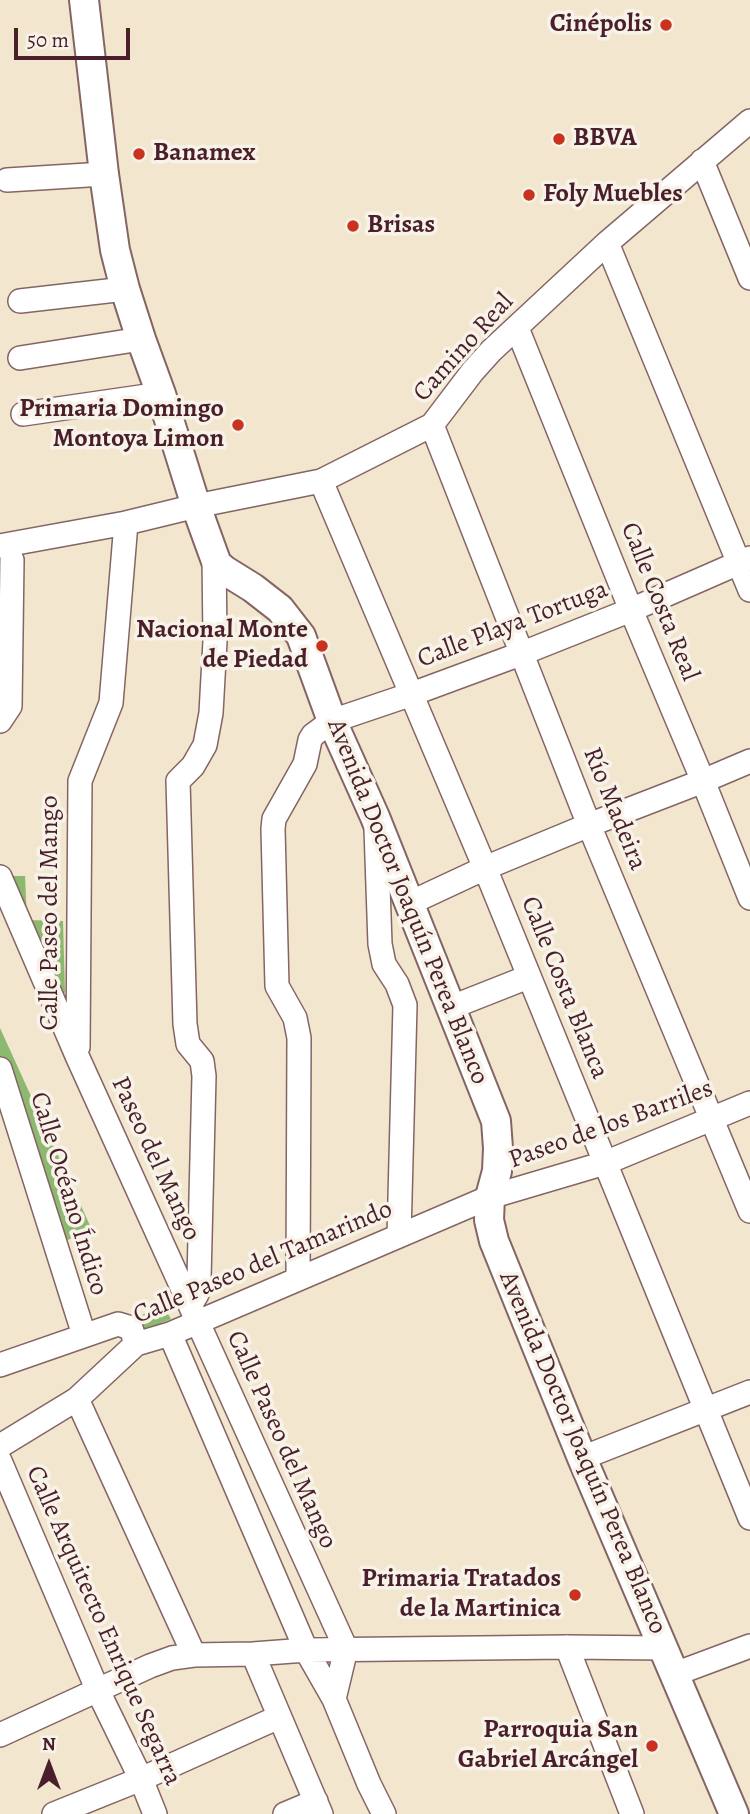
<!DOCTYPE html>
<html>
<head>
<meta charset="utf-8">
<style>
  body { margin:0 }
  #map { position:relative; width:750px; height:1814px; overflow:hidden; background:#f2e6ce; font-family:Alegreya,serif }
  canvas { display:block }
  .north { position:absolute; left:14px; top:1730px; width:70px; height:70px; -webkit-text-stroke:5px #f7f3e8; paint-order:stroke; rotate:0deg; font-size:19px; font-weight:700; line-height:28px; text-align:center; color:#4a1f2b }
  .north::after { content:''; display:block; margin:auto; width:24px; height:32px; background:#4a1f2b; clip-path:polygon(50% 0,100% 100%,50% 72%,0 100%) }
  .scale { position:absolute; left:14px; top:28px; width:116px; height:32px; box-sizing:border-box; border:4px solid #4a1f2b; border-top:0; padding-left:9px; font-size:21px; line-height:24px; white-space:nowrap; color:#4a1f2b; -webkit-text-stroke:5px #f7f3e8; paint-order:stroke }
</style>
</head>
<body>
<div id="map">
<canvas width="750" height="1814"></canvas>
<div class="north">N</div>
<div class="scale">50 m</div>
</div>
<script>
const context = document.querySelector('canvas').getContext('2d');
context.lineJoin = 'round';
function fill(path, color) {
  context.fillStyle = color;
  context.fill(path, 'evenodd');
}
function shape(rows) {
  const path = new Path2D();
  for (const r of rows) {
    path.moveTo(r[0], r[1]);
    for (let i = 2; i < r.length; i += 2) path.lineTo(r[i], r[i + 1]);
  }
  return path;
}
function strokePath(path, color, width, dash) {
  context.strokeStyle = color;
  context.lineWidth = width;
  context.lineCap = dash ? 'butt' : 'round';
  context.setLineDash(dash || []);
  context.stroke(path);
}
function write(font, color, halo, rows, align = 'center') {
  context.font = font + ' Alegreya,serif';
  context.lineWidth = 7;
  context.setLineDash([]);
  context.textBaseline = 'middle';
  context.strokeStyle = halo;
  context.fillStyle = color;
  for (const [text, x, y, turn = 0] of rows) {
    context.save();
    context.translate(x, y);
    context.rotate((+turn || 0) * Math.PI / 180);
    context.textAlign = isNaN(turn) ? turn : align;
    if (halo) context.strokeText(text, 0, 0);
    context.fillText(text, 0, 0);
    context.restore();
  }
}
fill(shape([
  [0,876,25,876,27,920,63,921,65,992,61,1000],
  [0,1028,92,1230,50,1247,0,1087],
  [162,1304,171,1319,139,1333,133,1320]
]), '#8db870');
const minor = shape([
  [702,161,750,278],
  [7,180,104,174],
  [607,243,750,590],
  [20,301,125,289],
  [517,328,631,610,703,781,750,898],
  [20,358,141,339],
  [23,414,161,394],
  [432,425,589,825,750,1211],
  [321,481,485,868,750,1518],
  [0,546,126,523,196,506,321,481,432,425,473,371,491,351,607,243,750,121],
  [0,721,10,706,12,560],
  [376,829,380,944,384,964,397,984,405,1005,399,1236],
  [0,877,78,1058,346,1649,334,1699],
  [410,903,485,868,589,825,703,781,750,761],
  [452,1007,528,977],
  [78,1047,80,781,111,703,126,523],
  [0,1069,84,1335],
  [298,1279,299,1038,295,1018,277,986,273,829,274,819,305,764,310,740,313,735,332,721,412,694,523,653,631,610,750,558],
  [191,1304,197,1294,199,1279,204,1076,202,1061,188,1044,185,1024,178,781,193,766,205,745,211,713,215,641,214,555],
  [170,1334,306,1650,334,1699,369,1784,384,1814],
  [0,1365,118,1324,131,1328,136,1344],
  [77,1399,194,1655],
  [0,1446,77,1399,136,1344,170,1334,490,1197,605,1163,750,1103],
  [582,1458,750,1392],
  [0,1461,98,1691,141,1779,155,1814],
  [567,1647,632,1814],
  [253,1654,321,1814],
  [675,1674,750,1646],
  [0,1735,150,1666,172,1658,194,1655,253,1654,306,1650,567,1647,663,1648],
  [54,1814,141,1779,279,1717],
  [285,1814,316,1801]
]);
const major = shape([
  [84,0,104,174,115,250,125,289,141,339,161,394,196,506,217,564,224,570,253,588,280,609,301,636,332,721,375,817,496,1121,498,1148,497,1171,490,1197,489,1220,494,1241,582,1458,734,1814]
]);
strokePath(minor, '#856564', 26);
strokePath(major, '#856564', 32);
strokePath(minor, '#fff', 23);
strokePath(major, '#fff', 28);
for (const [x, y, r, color] of [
  [666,25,7,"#c8321e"],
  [559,139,7,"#c8321e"],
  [139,154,7,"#c8321e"],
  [529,195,7,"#c8321e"],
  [353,226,7,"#c8321e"],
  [238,425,7,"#c8321e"],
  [322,646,7,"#c8321e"],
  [575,1595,7,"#c8321e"],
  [652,1746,7,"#c8321e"]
]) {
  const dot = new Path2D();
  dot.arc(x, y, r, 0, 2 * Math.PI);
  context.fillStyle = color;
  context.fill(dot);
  strokePath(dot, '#f7f3e8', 2.5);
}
write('bold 26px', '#4a1f2b', '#f7f3e8', [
  ["Cinépolis",652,25],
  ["BBVA",573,139,"left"],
  ["Banamex",153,154,"left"],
  ["Foly Muebles",543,195,"left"],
  ["Brisas",367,226,"left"],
  ["Primaria Domingo",224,410],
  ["Montoya Limon",224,440],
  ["Nacional Monte",308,631],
  ["de Piedad",308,661],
  ["Primaria Tratados",561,1580],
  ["de la Martinica",561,1610],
  ["Parroquia San",638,1731],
  ["Gabriel Arcángel",638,1761]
], 'right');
write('26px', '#4a1f2b', '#f7f3e8', [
  ["Camino Real",464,348,-48],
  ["Calle Costa Real",659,602,68],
  ["Calle Playa Tortuga",513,625,-21],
  ["Río Madeira",614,809,68],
  ["Avenida Doctor Joaquín Perea Blanco",407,902,68],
  ["Calle Paseo del Mango",51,913,-90],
  ["Calle Costa Blanca",564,988,68],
  ["Paseo de los Barriles",611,1125,-20],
  ["Paseo del Mango",155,1159,65],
  ["Calle Océano Índico",68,1194,73],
  ["Calle Paseo del Tamarindo",263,1263,-23],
  ["Calle Paseo del Mango",281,1440,66],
  ["Avenida Doctor Joaquín Perea Blanco",582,1453,67],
  ["Calle Arquitecto Enrique Segarra",103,1626,66]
]);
</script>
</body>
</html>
